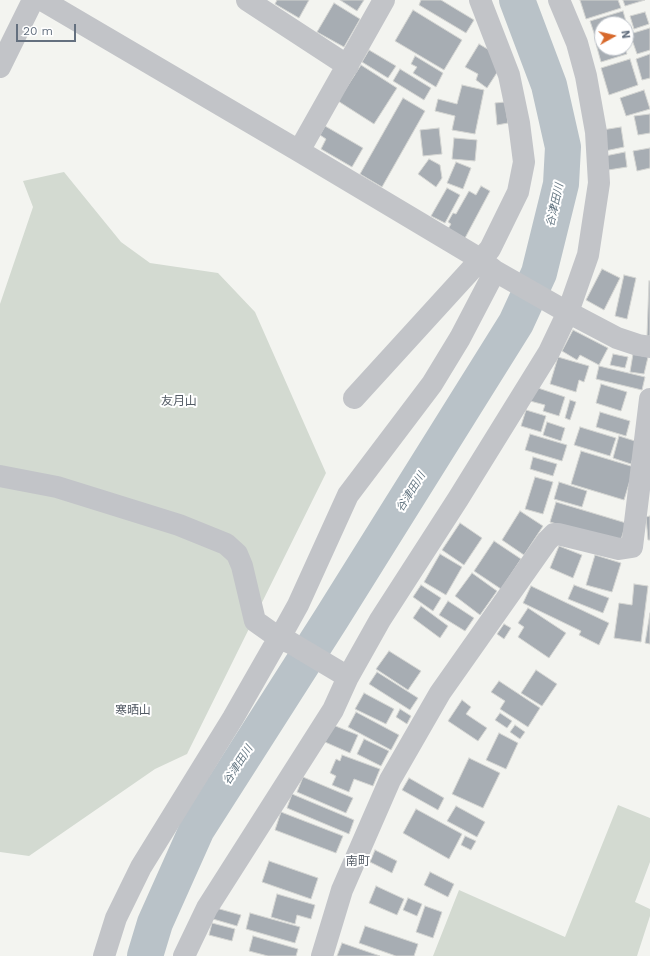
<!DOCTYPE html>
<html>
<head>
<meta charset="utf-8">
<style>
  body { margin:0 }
  #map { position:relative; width:650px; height:956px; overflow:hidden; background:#f3f4f0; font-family:"Work Sans",sans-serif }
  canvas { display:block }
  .north { position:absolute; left:594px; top:16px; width:40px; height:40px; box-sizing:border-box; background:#fff; border:1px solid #c1c6cc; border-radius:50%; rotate:82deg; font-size:11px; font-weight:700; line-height:16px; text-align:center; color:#64707f }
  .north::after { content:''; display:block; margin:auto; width:14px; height:18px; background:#d7692c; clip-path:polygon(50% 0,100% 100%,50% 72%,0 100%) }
  .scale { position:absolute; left:16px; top:24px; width:60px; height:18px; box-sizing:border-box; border:2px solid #64707f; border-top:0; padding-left:5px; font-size:12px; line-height:14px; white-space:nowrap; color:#64707f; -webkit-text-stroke:3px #fff; paint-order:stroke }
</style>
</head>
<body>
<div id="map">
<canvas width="650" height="956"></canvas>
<div class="north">N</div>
<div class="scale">20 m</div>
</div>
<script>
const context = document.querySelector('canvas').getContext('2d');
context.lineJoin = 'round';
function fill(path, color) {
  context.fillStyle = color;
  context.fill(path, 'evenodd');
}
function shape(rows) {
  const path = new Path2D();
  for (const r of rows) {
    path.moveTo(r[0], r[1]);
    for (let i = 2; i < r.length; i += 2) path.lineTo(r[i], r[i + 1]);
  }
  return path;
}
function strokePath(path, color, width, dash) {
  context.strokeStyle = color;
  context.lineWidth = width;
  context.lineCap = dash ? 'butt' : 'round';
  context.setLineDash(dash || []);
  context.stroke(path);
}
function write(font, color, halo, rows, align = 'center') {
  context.font = font + ' "Work Sans","Noto Sans JP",sans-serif';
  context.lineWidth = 4;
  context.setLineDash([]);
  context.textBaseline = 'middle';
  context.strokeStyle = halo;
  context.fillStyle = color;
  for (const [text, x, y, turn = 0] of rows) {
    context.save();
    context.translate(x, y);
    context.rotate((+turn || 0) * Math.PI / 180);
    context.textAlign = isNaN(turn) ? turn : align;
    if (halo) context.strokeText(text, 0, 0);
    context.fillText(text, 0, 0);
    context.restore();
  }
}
fill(shape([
  [64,172,121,242,150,263,218,273,255,312,326,473,187,754,155,769,29,856,0,852,0,304,33,207,23,181],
  [618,805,650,818,650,862,635,902,650,909,650,916,637,956,433,956,459,890,565,937]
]), '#d3dad1');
strokePath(shape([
  [145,956,155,923,197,829,331,619,516,323,539,273,561,184,563,147,549,85,517,0]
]), '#b9c2c8', 36);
const building = shape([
  [277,0,309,0,299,18,275,4,277,0],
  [340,0,364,0,357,11,340,0],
  [421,0,441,0,474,20,466,33,419,5,421,0],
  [580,0,618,0,621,8,586,19,580,0],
  [623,0,645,0,625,6,623,0],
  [334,3,360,19,344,47,317,32,334,3],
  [413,10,462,40,444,70,395,41,413,10],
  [623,11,629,32,626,33,626,24,602,24,602,41,597,42,590,21,623,11],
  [645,12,649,24,634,29,630,16,645,12],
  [650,28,650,50,637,54,630,34,650,28],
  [602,42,602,48,625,48,627,54,601,62,596,44,602,42],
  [479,44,494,53,498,71,487,88,476,80,478,74,465,67,479,44],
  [369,50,396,66,388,78,362,62,369,50],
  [650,54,650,78,642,80,636,59,650,54],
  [415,56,443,73,436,87,413,73,417,67,411,64,415,56],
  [630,59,638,85,609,95,601,68,630,59],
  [361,65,397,88,374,124,338,101,361,65],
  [400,69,431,88,424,100,393,81,400,69],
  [462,85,484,90,475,134,452,130,455,116,435,111,438,99,457,104,462,85],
  [644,90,650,109,626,116,620,98,644,90],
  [403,98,425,111,382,187,360,174,403,98],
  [505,102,508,123,497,125,495,103,505,102],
  [650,114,650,133,638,135,634,116,650,114],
  [325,126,363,148,352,167,321,149,326,139,320,135,325,126],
  [621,127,624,147,605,151,602,130,621,127],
  [439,128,442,154,423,156,420,130,439,128],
  [454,138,477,140,475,161,452,159,454,138],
  [650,148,650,168,637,171,633,151,650,148],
  [625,152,627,167,608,170,605,156,625,152],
  [429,159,440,165,442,178,436,187,418,174,429,159],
  [456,162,471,168,463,189,447,183,456,162],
  [481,186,490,191,465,238,448,229,451,224,448,222,453,213,456,214,469,191,476,195,481,186],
  [447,188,460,195,445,223,431,216,447,188],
  [602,269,620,278,604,310,586,300,602,269],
  [624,275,636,278,627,319,615,316,624,275],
  [649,281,650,281,650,336,647,336,649,281],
  [573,330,608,348,599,365,580,355,577,360,562,351,573,330],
  [613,354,628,357,625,368,610,365,613,354],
  [633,354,648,357,644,374,630,372,633,354],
  [558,357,589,366,584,382,579,380,576,392,550,384,558,357],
  [599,366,645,377,642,390,596,379,599,366],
  [601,384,627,392,621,411,596,403,601,384],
  [535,387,565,397,559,416,543,411,545,405,530,401,535,387],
  [570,400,576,402,570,420,565,418,570,400],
  [526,410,546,416,541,432,521,426,526,410],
  [600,412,630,421,626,436,596,427,600,412],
  [547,422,565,428,561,441,543,435,547,422],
  [580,427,616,438,610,456,574,445,580,427],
  [530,434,567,445,562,461,525,450,530,434],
  [619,436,638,442,631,464,613,458,619,436],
  [581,451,634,467,624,500,571,484,581,451],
  [533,457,557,464,553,476,530,469,533,457],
  [535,477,553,482,543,514,525,509,535,477],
  [559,482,587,491,582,507,554,499,559,482],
  [556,502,626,523,620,543,550,522,556,502],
  [520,511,543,526,524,555,502,540,520,511],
  [650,516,650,540,648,540,646,517,650,516],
  [460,523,482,538,464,565,442,550,460,523],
  [494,541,521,559,501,589,474,571,494,541],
  [559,546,582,555,573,578,550,568,559,546],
  [440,554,462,567,446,595,424,582,440,554],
  [595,555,621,563,612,592,586,585,595,555],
  [472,573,497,591,480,615,455,596,472,573],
  [634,584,648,586,641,642,614,638,619,603,632,605,634,584],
  [421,585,441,598,433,611,413,597,421,585],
  [574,585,609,598,603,613,568,599,574,585],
  [531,586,609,623,599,645,579,635,581,631,523,603,531,586],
  [448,601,474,618,465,631,439,615,448,601],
  [421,606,448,626,440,638,413,618,421,606],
  [528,608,566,633,549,658,518,637,524,627,518,623,528,608],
  [650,613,650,644,645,643,650,613],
  [504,624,511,628,504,639,497,634,504,624],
  [389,651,421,671,408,690,376,669,389,651],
  [536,670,557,684,542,706,521,693,536,670],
  [377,672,418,698,410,710,369,684,377,672],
  [499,681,540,708,528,727,500,709,505,701,491,692,499,681],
  [364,693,394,709,386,724,355,709,364,693],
  [462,700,471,707,466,714,487,728,478,741,448,721,462,700],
  [400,709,411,716,407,724,396,717,400,709],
  [356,712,399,735,391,750,348,727,356,712],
  [500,713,512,721,507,728,495,720,500,713],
  [333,725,358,735,350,753,325,742,333,725],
  [515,725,525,732,520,739,510,732,515,725],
  [499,733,518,743,506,769,486,760,499,733],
  [364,739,389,751,381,766,357,754,364,739],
  [342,755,380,769,373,786,354,779,349,792,332,785,336,776,330,773,336,759,340,761,342,755],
  [469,758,500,773,483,808,452,794,469,758],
  [303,777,353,798,346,813,297,792,303,777],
  [409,778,444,798,438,810,402,790,409,778],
  [292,794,354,820,349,834,287,808,292,794],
  [456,806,485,822,477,837,447,821,456,806],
  [416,809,462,834,449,859,403,833,416,809],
  [281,812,343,836,336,853,275,830,281,812],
  [465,836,476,841,471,850,461,845,465,836],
  [375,850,397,861,392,873,370,862,375,850],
  [269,861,318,878,311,899,262,882,269,861],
  [430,872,454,884,448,897,424,885,430,872],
  [376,886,404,899,397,915,369,903,376,886],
  [277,894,315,905,311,919,297,915,295,924,271,917,277,894],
  [408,898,422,904,417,916,403,910,408,898],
  [425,906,442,912,433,938,416,932,425,906],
  [216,908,241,915,237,926,213,919,216,908],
  [250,913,300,927,295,943,246,929,250,913],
  [212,923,235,929,232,941,209,935,212,923],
  [365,926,418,944,414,956,396,956,359,943,365,926],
  [253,936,298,949,296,956,268,956,249,951,253,936],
  [342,943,380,956,337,956,342,943]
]);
fill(building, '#a7adb3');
strokePath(building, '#d4d5d2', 1);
strokePath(shape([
  [42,0,299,151,480,259,495,271,560,308,617,338,638,345,650,347],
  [247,0,348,66],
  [0,67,33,0],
  [299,151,384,0],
  [354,398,490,249,518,192,524,162,519,123,509,75,480,0],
  [0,476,57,487,179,525,226,544,237,554,242,566,255,621,279,638,291,643,348,677],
  [104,956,116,918,141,867,233,718,273,648,283,632,298,605,348,495,432,384,460,338,495,271],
  [184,956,207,908,333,710,348,677,380,620,458,499,549,352,568,312,588,255,599,183,596,132,586,76,577,43,559,0],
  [322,956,342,890,390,780,440,693,547,541,554,534,558,534,619,549,632,547,650,399]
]), '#c2c4c8', 22);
write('italic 11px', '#657783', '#fff', [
  ["谷津田川",555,205,-77],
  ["谷津田川",411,492,-58],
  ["谷津田川",238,765,-57]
]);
write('12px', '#525a64', '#fff', [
  ["友月山",179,401],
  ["寒晒山",133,710],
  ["南町",358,861]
]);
</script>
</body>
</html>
